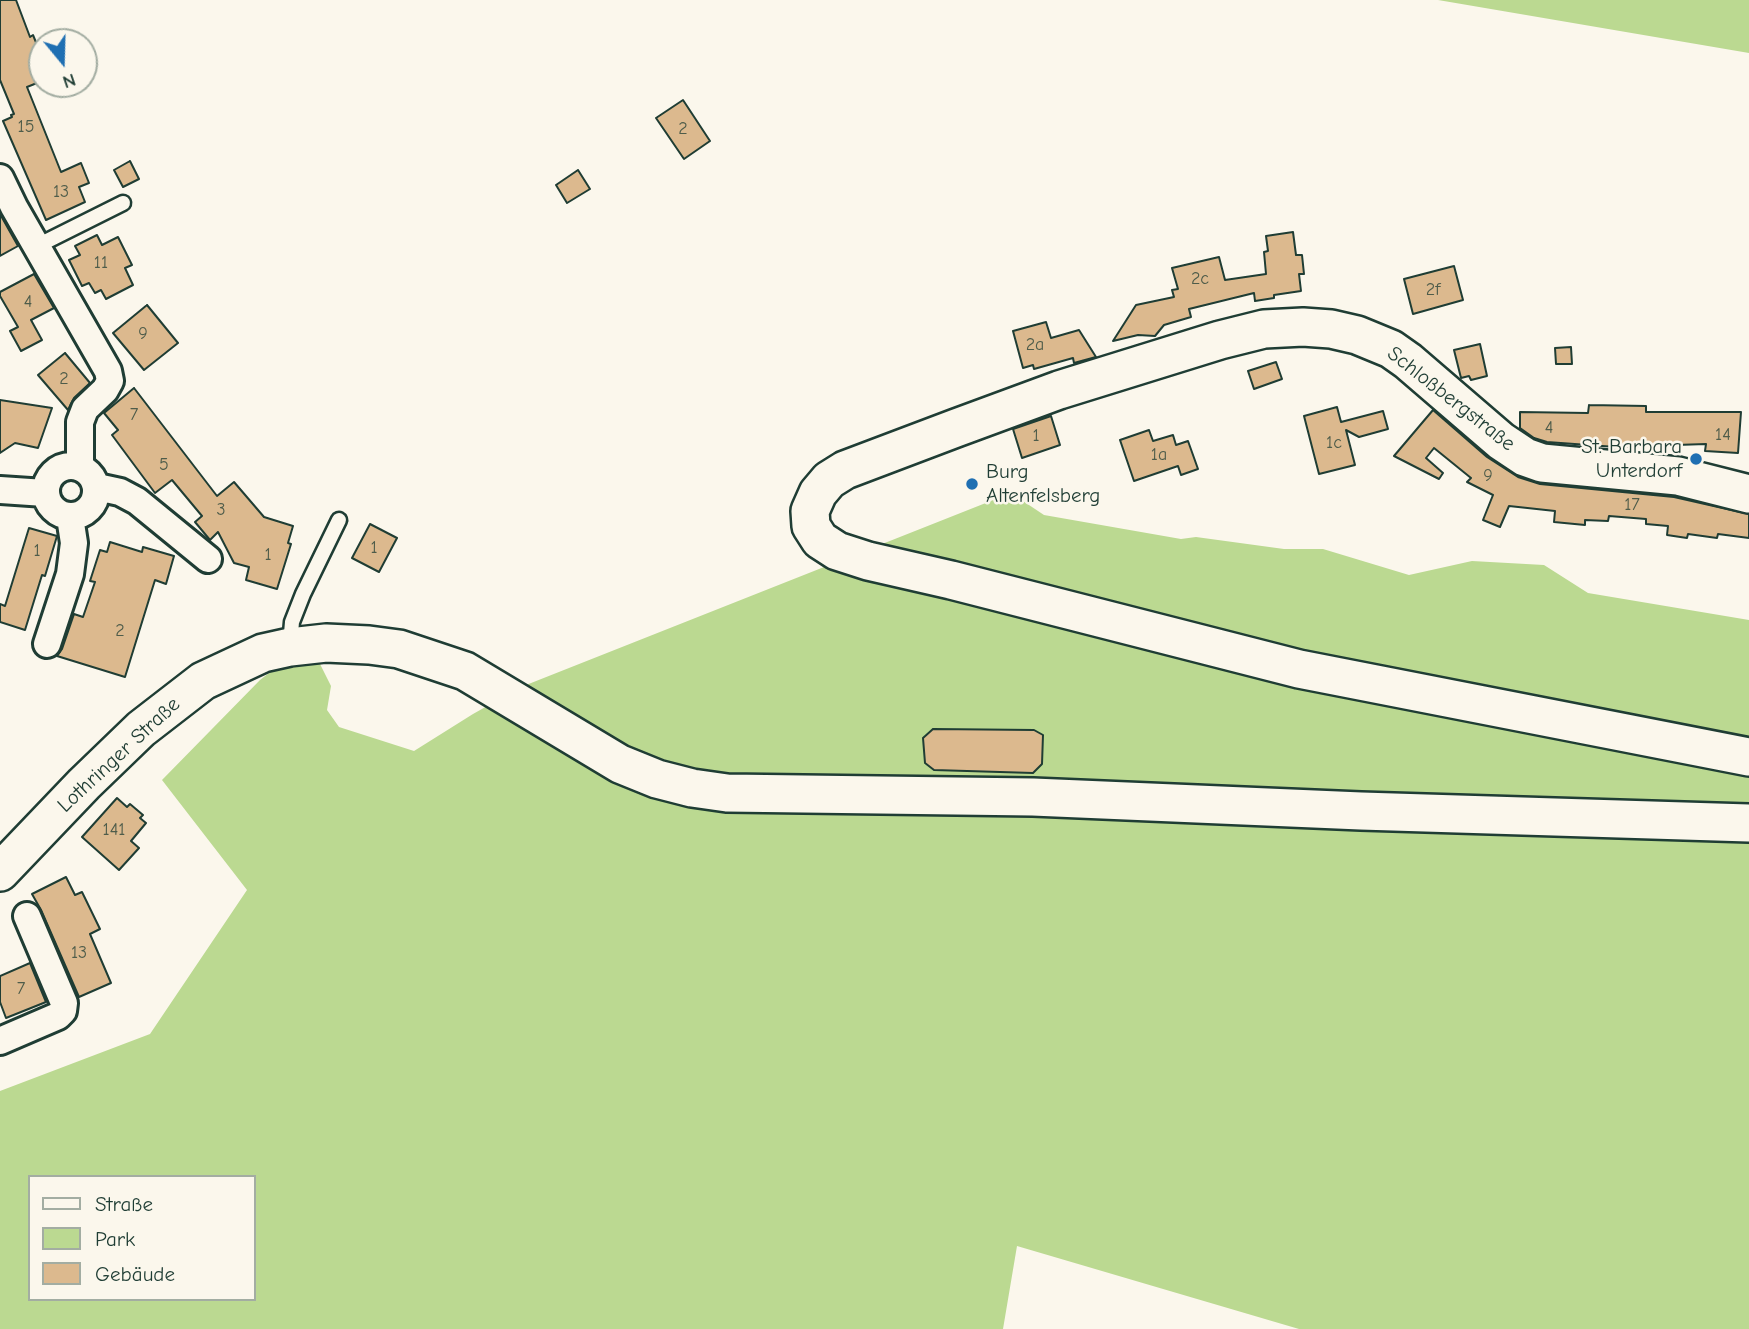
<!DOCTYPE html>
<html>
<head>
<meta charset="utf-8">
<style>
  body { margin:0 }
  #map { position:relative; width:1749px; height:1329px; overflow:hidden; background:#fbf7ec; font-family:"Comic Neue",sans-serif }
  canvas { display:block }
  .legend { position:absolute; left:28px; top:1175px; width:228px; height:126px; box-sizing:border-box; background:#fbf7ec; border:2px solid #a3ada2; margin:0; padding:9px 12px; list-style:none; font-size:21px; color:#1f3d34 }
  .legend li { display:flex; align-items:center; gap:14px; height:35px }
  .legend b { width:35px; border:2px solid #a3ada2 }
  .north { position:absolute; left:28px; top:28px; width:70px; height:70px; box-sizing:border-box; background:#fbf7ec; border:2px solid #a3ada2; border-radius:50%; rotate:161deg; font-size:19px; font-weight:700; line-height:28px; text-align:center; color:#1f3d34 }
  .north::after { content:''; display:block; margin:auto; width:24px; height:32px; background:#1f6fb2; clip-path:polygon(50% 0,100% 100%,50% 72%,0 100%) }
</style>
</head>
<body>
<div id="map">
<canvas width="1749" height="1329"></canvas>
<ul class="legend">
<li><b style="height:9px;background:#fbf7ec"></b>Straße</li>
<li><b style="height:19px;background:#bbd991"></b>Park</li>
<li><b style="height:19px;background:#dcb98e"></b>Gebäude</li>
</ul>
<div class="north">N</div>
</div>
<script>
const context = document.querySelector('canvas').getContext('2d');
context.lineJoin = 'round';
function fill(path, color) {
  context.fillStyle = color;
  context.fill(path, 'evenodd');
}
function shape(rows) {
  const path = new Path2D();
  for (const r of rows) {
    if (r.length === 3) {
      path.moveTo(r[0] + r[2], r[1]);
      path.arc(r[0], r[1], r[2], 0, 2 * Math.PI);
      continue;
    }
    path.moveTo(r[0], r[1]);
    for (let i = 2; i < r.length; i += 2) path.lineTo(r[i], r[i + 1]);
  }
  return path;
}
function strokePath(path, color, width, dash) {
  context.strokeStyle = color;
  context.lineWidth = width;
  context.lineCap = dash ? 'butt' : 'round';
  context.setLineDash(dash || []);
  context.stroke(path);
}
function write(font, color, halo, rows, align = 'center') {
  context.font = font + ' "Comic Neue",sans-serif';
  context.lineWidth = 5;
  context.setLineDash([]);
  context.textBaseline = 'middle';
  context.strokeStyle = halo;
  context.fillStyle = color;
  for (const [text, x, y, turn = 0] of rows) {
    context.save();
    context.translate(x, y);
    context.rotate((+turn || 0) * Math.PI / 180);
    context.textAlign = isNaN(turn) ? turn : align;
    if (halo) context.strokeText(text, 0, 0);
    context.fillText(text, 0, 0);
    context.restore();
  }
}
fill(shape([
  [1438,0,1749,0,1749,53],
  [1011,493,1044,515,1181,539,1196,537,1284,549,1323,549,1409,575,1472,561,1544,565,1588,593,1749,620,1749,1329,1299,1329,1017,1246,1003,1329,0,1329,0,1091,150,1034,247,890,162,780,260,680,309,642,331,686,327,710,339,727,414,751,473,714,521,687],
  [30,1177,254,1177,254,1299,30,1299]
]), '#bbd991');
const building = shape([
  [0,0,16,0,30,37,33,35,42,57,42,81,27,87,61,172,81,163,89,183,79,187,85,202,46,220,3,121,12,117,11,115,14,114,0,80,0,0],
  [683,100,710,141,684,159,656,118,683,100],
  [130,161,139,179,123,187,114,170,130,161],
  [578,170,590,189,567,203,556,185,578,170],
  [0,214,18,246,0,256,0,214],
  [1293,232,1296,255,1302,255,1304,274,1299,274,1301,291,1274,295,1274,298,1255,301,1254,293,1189,309,1191,317,1164,325,1155,336,1138,335,1113,341,1136,305,1174,297,1172,290,1178,289,1172,268,1219,257,1225,280,1266,274,1264,252,1268,251,1266,236,1293,232],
  [97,235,102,245,118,237,132,265,125,268,133,285,106,299,101,290,95,293,89,283,82,286,69,260,80,255,75,246,97,235],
  [1454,266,1463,300,1413,314,1404,279,1454,266],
  [34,274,54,308,31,320,42,340,21,351,10,331,18,327,0,296,0,292,34,274],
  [147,305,178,343,144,370,113,333,147,305],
  [1046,322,1051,338,1079,330,1096,357,1074,363,1073,358,1034,369,1033,365,1023,368,1013,331,1046,322],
  [1480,344,1487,376,1471,380,1469,376,1461,378,1454,350,1480,344],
  [1571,347,1572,364,1556,364,1555,348,1571,347],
  [65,353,90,383,74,398,68,410,38,375,65,353],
  [1276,362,1282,379,1254,389,1248,371,1276,362],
  [134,388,217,496,234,482,264,517,293,526,288,543,291,544,277,589,246,580,249,567,234,563,218,532,210,540,195,522,202,516,172,480,155,493,112,435,118,430,104,413,134,388],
  [0,400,52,408,38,448,15,443,0,453,0,400],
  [1589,405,1646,406,1646,412,1741,412,1738,453,1705,451,1706,444,1616,447,1547,442,1534,438,1520,428,1520,412,1588,413,1589,405],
  [1337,407,1341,422,1383,411,1388,429,1359,437,1346,430,1355,465,1319,474,1304,416,1337,407],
  [1433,410,1487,457,1518,477,1540,484,1674,497,1749,514,1749,538,1718,534,1717,538,1688,534,1687,538,1667,535,1668,526,1646,524,1646,519,1609,516,1608,521,1585,520,1585,525,1554,522,1555,511,1509,506,1500,527,1483,520,1493,495,1467,482,1471,478,1434,448,1426,458,1443,473,1439,479,1394,456,1433,410],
  [1051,416,1060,445,1022,458,1013,429,1051,416],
  [1149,430,1153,441,1173,435,1176,445,1188,441,1198,469,1181,475,1178,466,1134,481,1120,440,1149,430],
  [370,524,397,538,379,572,352,558,370,524],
  [29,528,57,536,45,576,42,575,25,630,0,622,0,604,5,606,29,528],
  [110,542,142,552,143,547,174,556,166,584,155,580,125,677,57,656,62,649,74,614,83,617,95,582,90,581,100,550,107,552,110,542],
  [933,729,1034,730,1043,735,1042,764,1033,773,934,770,925,763,923,738,933,729],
  [117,798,127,807,130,804,143,815,140,818,146,823,131,841,139,848,119,870,82,837,117,798],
  [66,877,75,895,82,892,100,929,90,934,111,983,79,997,41,910,32,894,66,877],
  [30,963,46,1002,6,1018,0,1002,0,976,30,963]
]);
fill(building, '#dcb98e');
strokePath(building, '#1f3d34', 2);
const lane = shape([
  [37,246,123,203],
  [290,645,292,622,303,594,339,520]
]);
const street = shape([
  [0,178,14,207,108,371,110,381,105,390,85,409,80,422,80,467],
  [71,491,25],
  [97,487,120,492,137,501,208,559],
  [0,490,45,493],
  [47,644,70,574,74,543,70,517],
  [0,1041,58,1016,63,1011,64,1003,27,916]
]);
const secondary = shape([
  [1749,494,1678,476,1542,463,1525,457,1501,441,1408,361,1391,349,1357,335,1331,329,1303,327,1264,329,1220,340,1059,390,956,428,845,470,829,480,818,493,810,511,811,526,820,540,837,551,868,561,951,580,1299,669,1749,757],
  [0,872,84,784,141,729,203,681,263,653,290,647,326,643,369,645,399,649,465,671,620,764,657,779,692,788,727,793,1033,797,1361,811,1749,823]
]);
strokePath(lane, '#1f3d34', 19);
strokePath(street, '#1f3d34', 32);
strokePath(secondary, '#1f3d34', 42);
strokePath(lane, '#fbf7ec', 14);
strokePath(street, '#fbf7ec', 26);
strokePath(secondary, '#fbf7ec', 37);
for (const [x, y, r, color] of [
  [1696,459,7,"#1f6fb2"],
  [972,484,7,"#1f6fb2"]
]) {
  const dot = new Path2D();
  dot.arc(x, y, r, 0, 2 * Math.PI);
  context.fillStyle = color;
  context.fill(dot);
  strokePath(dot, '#fbf7ec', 2.5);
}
write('18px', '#4e5c4a', null, [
  ["15",26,127],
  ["2",683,129],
  ["13",61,192],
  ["11",101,263],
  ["2c",1200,279],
  ["2f",1433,290],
  ["4",28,302],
  ["9",143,334],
  ["2a",1035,345],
  ["2",64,379],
  ["7",134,415],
  ["4",1549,428],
  ["14",1723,435],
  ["1",1036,436],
  ["1c",1334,443],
  ["1a",1159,455],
  ["5",164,465],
  ["9",1488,476],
  ["17",1632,505],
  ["3",221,510],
  ["1",374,548],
  ["1",37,551],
  ["1",268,555],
  ["2",120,631],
  ["141",114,830],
  ["13",79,953],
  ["7",21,989]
]);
write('21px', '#1f3d34', '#fbf7ec', [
  ["Schloßbergstraße",1451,399,38],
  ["Lothringer Straße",119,755,-43]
]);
write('21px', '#1f3d34', '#fbf7ec', [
  ["St. Barbara",1682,447],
  ["Unterdorf",1682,471],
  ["Burg",986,472,"left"],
  ["Altenfelsberg",986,496,"left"]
], 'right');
</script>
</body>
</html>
